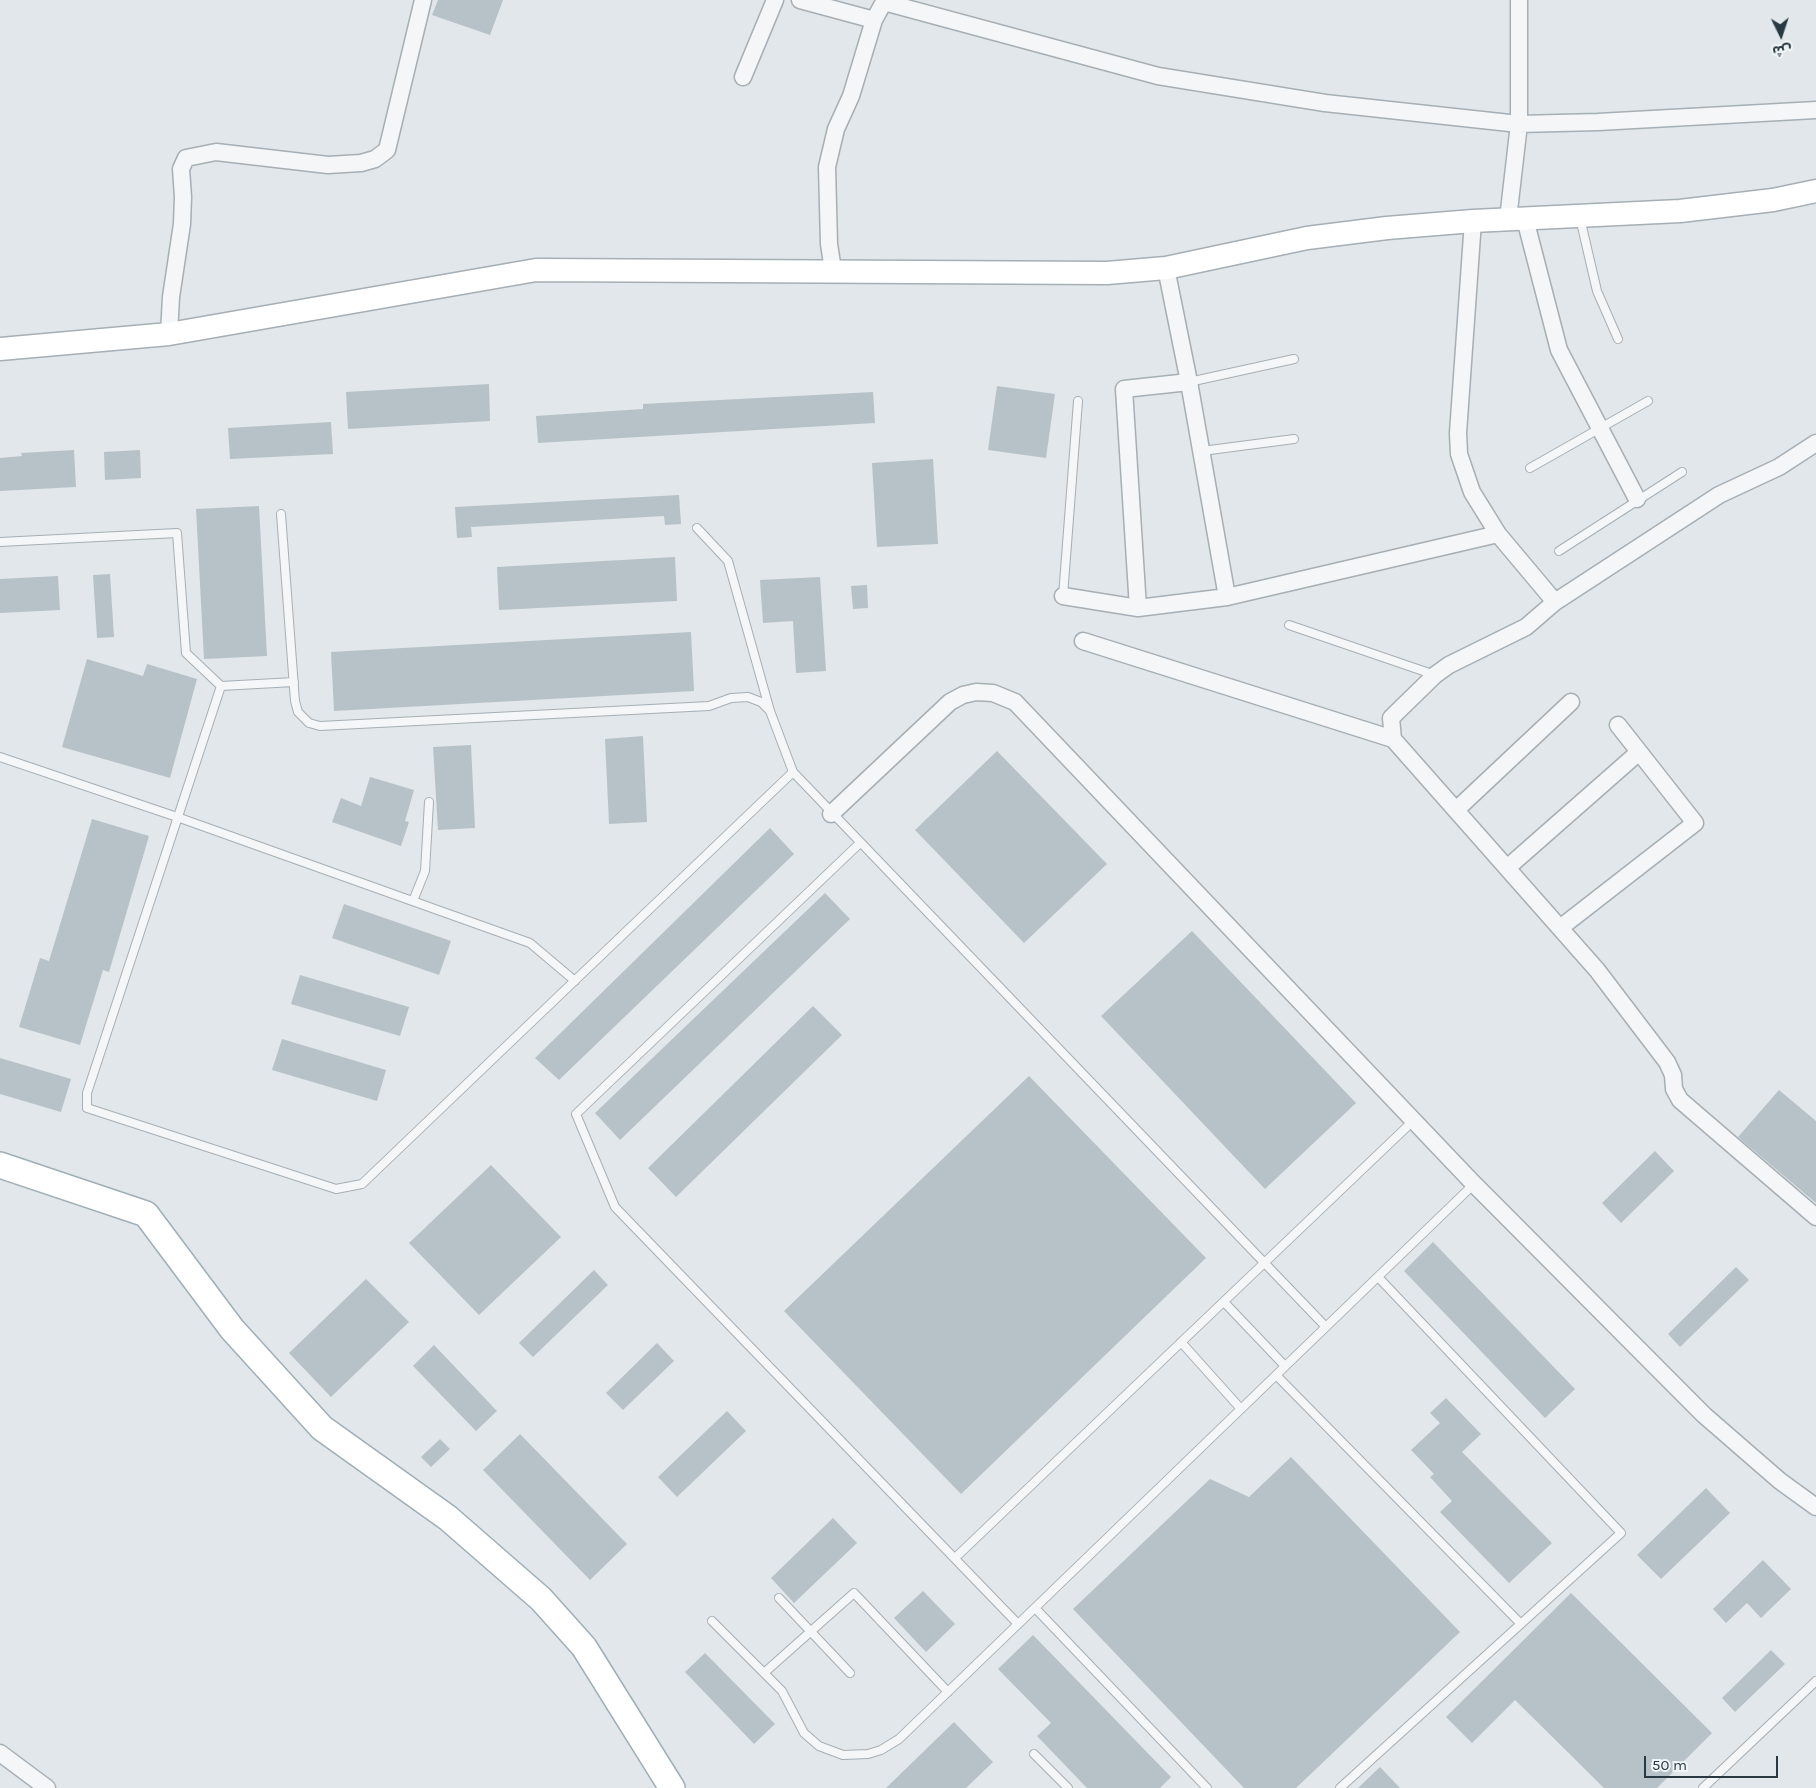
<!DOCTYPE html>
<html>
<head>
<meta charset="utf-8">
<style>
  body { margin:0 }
  #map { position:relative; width:1816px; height:1788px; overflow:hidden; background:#e1e7ea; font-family:Karla,"Noto Sans Arabic",sans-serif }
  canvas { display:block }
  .north { position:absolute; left:1756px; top:10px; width:50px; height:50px; -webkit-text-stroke:4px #f0f5f7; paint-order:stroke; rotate:176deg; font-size:14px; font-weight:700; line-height:20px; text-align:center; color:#283943 }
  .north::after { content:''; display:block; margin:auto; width:18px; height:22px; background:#283943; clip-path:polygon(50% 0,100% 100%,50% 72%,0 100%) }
  .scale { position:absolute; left:1644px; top:1756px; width:134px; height:22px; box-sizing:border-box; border:2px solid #283943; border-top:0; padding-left:6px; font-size:15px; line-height:18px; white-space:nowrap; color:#283943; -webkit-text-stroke:4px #f0f5f7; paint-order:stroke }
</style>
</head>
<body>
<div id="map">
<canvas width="1816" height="1788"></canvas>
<div class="north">ش</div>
<div class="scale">50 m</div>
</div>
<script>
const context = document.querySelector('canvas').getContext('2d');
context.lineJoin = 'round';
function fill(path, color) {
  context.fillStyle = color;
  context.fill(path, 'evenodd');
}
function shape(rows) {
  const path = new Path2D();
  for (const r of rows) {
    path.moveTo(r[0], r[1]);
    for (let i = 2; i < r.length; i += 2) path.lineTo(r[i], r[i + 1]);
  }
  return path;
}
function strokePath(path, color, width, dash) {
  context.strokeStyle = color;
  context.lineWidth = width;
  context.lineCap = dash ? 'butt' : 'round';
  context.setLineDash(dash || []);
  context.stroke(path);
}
fill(shape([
  [438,0,503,0,490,35,432,15],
  [489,384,490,421,348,429,346,392],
  [997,386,1055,394,1046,458,988,450],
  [873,392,875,423,538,443,536,416,643,409,643,404],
  [331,422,333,454,230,459,228,428],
  [74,450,76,487,0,491,0,458,22,456,21,453],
  [140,450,141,478,105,480,104,452],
  [933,459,938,544,877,547,872,463],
  [679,495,681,524,665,525,664,516,471,527,472,537,457,538,455,507],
  [259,506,267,656,204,659,196,509],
  [675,557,677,601,499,610,497,567],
  [110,574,114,637,97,638,93,575],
  [58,576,60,610,0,613,0,579],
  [820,577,826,671,796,673,793,621,763,623,760,580],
  [867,585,868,608,853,609,851,586],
  [691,632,694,691,334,711,331,652],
  [87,659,143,676,147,664,197,679,170,778,62,747],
  [643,736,647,822,609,824,605,739],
  [471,745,475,828,438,830,433,747],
  [997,751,1107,864,1024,943,915,830],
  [370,777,414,790,405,821,409,822,401,846,332,822,341,798,361,806],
  [92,819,149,836,109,972,103,970,80,1045,19,1027,40,958,49,961],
  [770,828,794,854,559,1080,535,1058],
  [825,893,850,919,620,1140,595,1113],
  [344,904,451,941,439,975,332,938],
  [1192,931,1356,1103,1265,1189,1101,1016],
  [300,975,409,1007,400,1036,291,1004],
  [813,1006,842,1035,676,1197,648,1168],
  [282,1039,386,1070,377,1101,272,1070],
  [0,1058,71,1079,61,1112,0,1094],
  [1029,1076,1206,1258,961,1494,784,1311],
  [1779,1090,1816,1121,1816,1203,1738,1137],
  [1655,1151,1674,1171,1621,1223,1602,1203],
  [491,1165,561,1237,479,1315,409,1243],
  [1433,1242,1575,1389,1545,1418,1404,1271],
  [1736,1267,1749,1280,1680,1347,1668,1334],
  [594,1270,608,1285,533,1357,519,1343],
  [366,1279,409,1322,331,1397,289,1353],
  [657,1343,674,1361,623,1410,606,1393],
  [434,1345,497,1411,476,1431,413,1366],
  [1446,1398,1481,1434,1462,1452,1552,1543,1509,1583,1440,1512,1452,1501,1430,1477,1434,1474,1411,1450,1440,1423,1430,1413],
  [727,1411,746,1431,677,1497,658,1477],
  [520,1434,627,1544,590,1580,483,1470],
  [440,1439,450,1449,431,1467,421,1457],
  [1291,1457,1460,1632,1296,1788,1244,1788,1073,1609,1210,1479,1249,1497],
  [1706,1488,1730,1513,1661,1579,1637,1555],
  [833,1518,857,1543,794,1603,771,1578],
  [1763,1560,1791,1589,1761,1618,1747,1603,1726,1623,1713,1609],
  [923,1591,955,1624,926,1652,894,1618],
  [1571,1593,1712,1733,1657,1788,1604,1788,1515,1700,1472,1743,1446,1717],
  [1033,1635,1171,1777,1160,1788,1087,1788,1037,1736,1051,1723,998,1669],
  [1771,1650,1785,1664,1735,1712,1722,1698],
  [705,1653,775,1724,754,1744,685,1672],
  [954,1722,993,1762,966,1788,886,1788],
  [1380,1767,1400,1788,1358,1788]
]), '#b7c2c8');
const lane = shape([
  [1580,218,1597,291,1618,339],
  [1189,382,1294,359],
  [1202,451,1294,439],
  [1530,468,1648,401],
  [281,514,295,701,298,712,309,723,320,726,709,706,731,698,748,697,761,702,770,711],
  [697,528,728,561,770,711,793,772],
  [0,542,177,533,186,653,221,686],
  [1559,551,1682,472],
  [1063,596,1078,401],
  [1289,625,1435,675],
  [294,682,221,686,87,1093,87,1108,336,1189,362,1184,793,772,1326,1327],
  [0,757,177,817,530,943,575,981],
  [860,843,576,1114,615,1207,1018,1624],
  [413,901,425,871,429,802],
  [1224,1302,1285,1366],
  [1181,1342,1241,1409],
  [1276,1375,1521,1624],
  [955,1558,1413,1121],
  [779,1598,850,1673],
  [1035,1608,1207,1788],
  [712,1621,782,1691,804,1733,819,1746,843,1755,868,1754,881,1750,899,1739,1474,1184],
  [764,1673,854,1593,948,1692],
  [1034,1754,1068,1788],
  [1340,1788,1621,1533,1378,1277],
  [1703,1788,1816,1681]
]);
const street = shape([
  [800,0,874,20],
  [884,2,1158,76,1325,103,1519,124,1598,122,1816,110],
  [743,77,775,0],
  [1508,219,1519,124,1519,0],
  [1525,219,1559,350,1637,499],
  [1473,221,1458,433,1459,454,1472,492,1498,534,1555,602],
  [1166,268,1189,382,1227,597],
  [833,270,829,244,827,167,836,129,851,96,874,20,885,0],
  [169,334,171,297,182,224,183,197,181,169,186,158,216,152,328,165,361,163,375,159,387,150,423,0],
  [1063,596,1138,608,1227,597,1498,534],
  [1138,608,1124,389,1189,382],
  [1083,641,1393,739,1597,970,1667,1062,1673,1075,1674,1089,1680,1100,1816,1217],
  [1393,739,1391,718,1435,675,1449,665,1526,627,1555,602,1719,495,1779,467,1816,443],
  [1456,810,1571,702],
  [831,814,950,702,963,695,976,692,993,693,1015,702,1474,1184,1704,1415,1780,1481,1816,1507],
  [1507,868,1639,752],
  [1560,928,1695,823,1618,725],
  [0,1753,47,1788]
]);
const secondary = shape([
  [0,349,169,334,536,270,1107,273,1166,268,1307,238,1387,228,1473,221,1680,211,1773,200,1816,191]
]);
const primary = shape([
  [0,1165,146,1214,232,1329,322,1428,448,1518,541,1599,584,1647,672,1788]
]);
strokePath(lane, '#a6afb5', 10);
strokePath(street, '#a6afb5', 19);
strokePath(secondary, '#a6afb5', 25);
strokePath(primary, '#9fafb7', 28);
strokePath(lane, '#f4f6f8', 8);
strokePath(street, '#f4f6f8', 16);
strokePath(secondary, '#fff', 22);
strokePath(primary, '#fff', 25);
</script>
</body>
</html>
